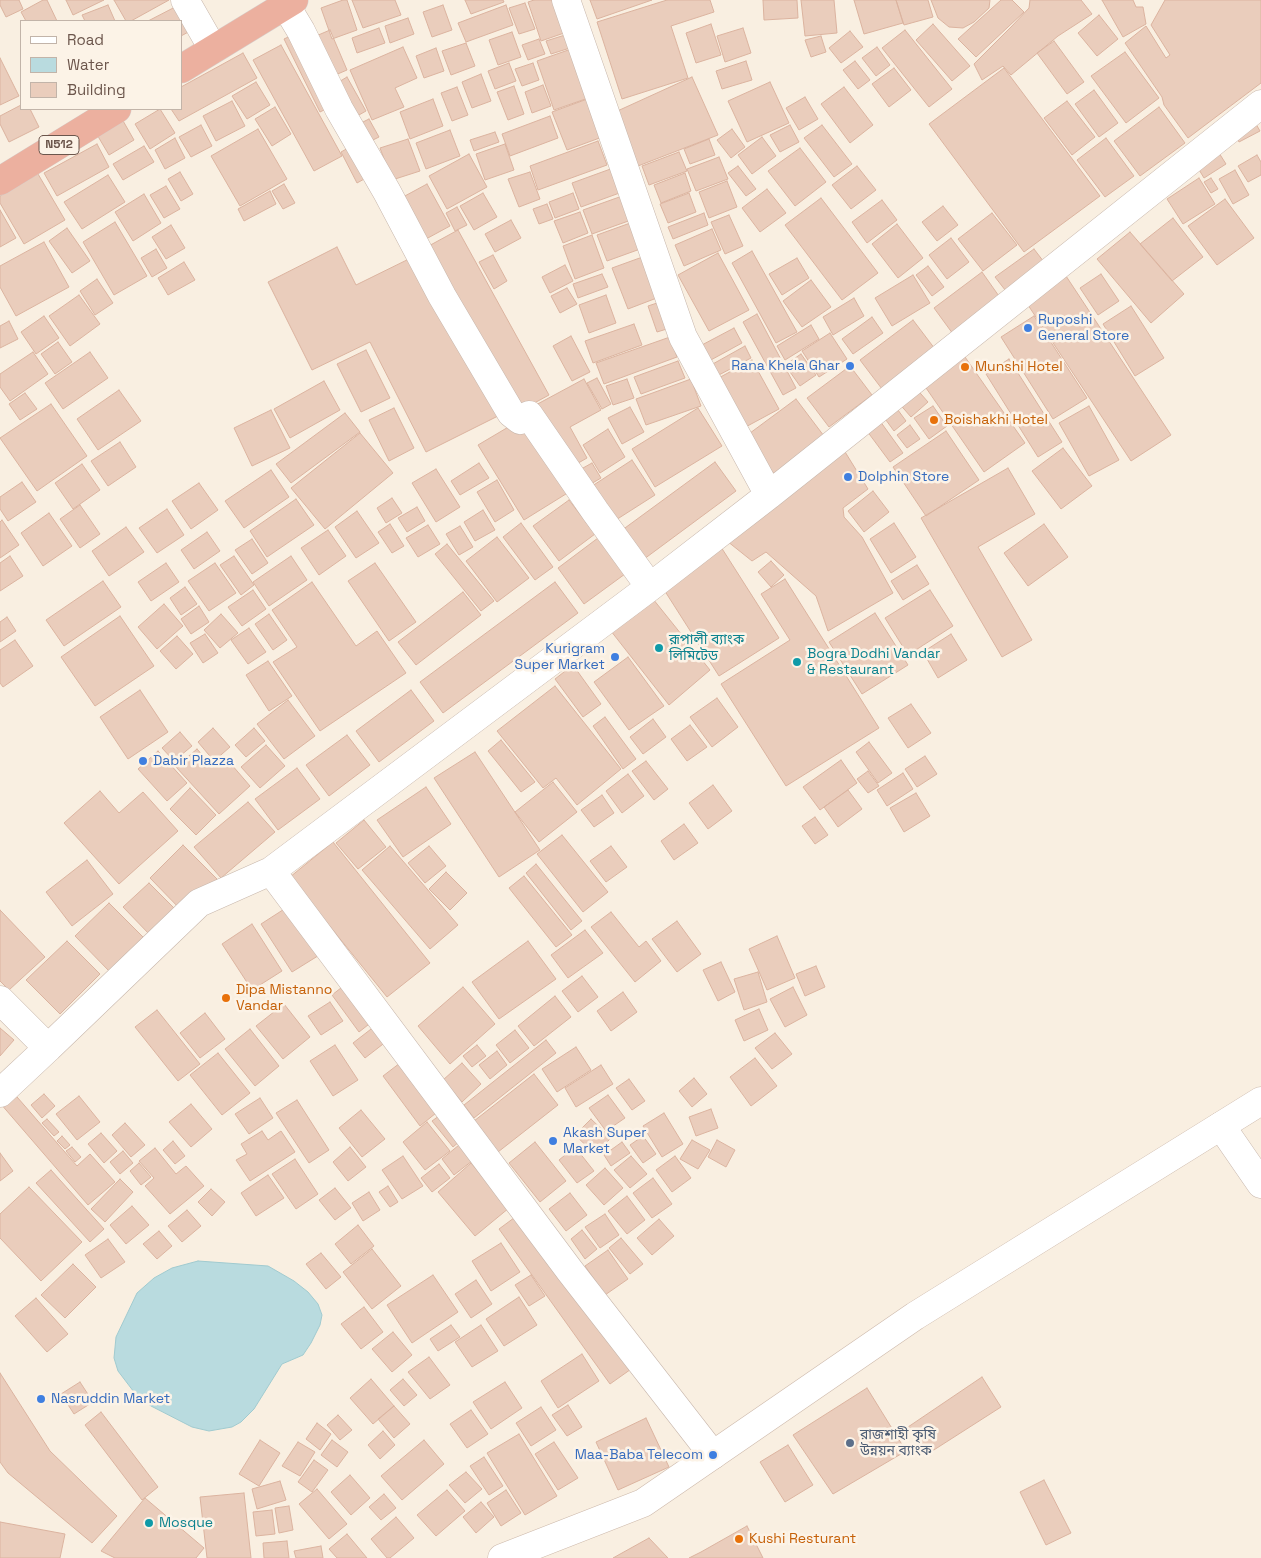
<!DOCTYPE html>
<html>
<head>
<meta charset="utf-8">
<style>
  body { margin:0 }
  #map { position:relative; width:1261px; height:1558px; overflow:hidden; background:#f9efe1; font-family:"Space Grotesk",sans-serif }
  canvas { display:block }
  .legend { position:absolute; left:20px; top:20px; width:162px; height:90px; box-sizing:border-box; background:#fcf3e7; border:1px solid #c2b4a9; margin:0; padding:6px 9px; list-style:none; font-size:15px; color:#6c564c }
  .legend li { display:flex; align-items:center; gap:10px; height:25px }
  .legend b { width:25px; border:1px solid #c2b4a9 }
</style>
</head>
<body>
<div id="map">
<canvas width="1261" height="1558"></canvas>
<ul class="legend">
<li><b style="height:6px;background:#fff"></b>Road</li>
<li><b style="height:14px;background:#b9dbdf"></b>Water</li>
<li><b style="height:14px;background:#eacdbc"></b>Building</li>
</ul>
</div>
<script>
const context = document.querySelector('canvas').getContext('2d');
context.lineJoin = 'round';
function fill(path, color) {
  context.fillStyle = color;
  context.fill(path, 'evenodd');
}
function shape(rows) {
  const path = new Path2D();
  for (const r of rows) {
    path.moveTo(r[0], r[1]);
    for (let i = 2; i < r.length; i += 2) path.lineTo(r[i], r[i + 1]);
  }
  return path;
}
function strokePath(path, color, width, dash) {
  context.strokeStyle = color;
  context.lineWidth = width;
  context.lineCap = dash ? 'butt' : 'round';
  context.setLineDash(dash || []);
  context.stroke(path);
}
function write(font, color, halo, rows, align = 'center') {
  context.font = font + ' "Space Grotesk","Noto Sans Bengali",sans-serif';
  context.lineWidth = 5;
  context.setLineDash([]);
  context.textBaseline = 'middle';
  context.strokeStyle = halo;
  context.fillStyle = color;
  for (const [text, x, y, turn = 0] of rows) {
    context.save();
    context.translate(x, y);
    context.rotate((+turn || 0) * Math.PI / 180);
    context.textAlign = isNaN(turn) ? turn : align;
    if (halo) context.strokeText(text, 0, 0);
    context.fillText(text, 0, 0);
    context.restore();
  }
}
const water = shape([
  [198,1261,268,1266,294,1281,308,1292,318,1304,322,1315,320,1325,311,1343,303,1355,282,1364,254,1409,241,1422,232,1427,209,1431,192,1427,151,1406,137,1396,118,1371,114,1358,116,1337,137,1293,154,1278,172,1268,198,1261]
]);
fill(water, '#b9dbdf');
strokePath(water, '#a0cacf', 1);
const building = shape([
  [0,0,19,0,23,9,6,17,0,5,0,0],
  [43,0,47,0,57,21,26,21,21,12,43,0],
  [66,0,104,0,73,15,66,0],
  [114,0,169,0,131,21,126,21,114,0],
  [343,0,347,0,357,30,332,39,321,8,343,0],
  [352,0,395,0,401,15,363,28,352,0],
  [465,0,503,0,504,2,471,14,465,0],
  [534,0,556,0,567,32,541,41,528,2,534,0],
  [590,0,652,0,597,19,590,0],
  [667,0,710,0,714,12,671,26,688,78,622,99,597,22,667,0],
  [763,0,797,0,798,18,764,20,763,0],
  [801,0,834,0,837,33,805,36,801,0],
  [854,0,896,0,903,23,864,34,854,0],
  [896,0,928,0,933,17,904,25,896,0],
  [931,0,990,0,989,8,974,22,963,28,949,27,938,18,931,0],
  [1001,0,1012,0,1024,12,976,57,958,39,1001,0],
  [1030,0,1081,0,1092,14,1058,36,1011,75,1003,66,982,80,974,64,1012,26,1029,8,1030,0],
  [1102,0,1133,0,1136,7,1143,7,1146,24,1123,37,1102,0],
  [1165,0,1261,0,1261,83,1188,138,1164,105,1162,97,1125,43,1146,26,1166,58,1170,55,1151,25,1165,0],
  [525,3,535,29,519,34,509,8,525,3],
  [108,5,115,21,85,21,82,15,108,5],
  [179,5,192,30,181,36,181,21,148,21,179,5],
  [443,5,452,30,432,37,423,12,443,5],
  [506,5,513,25,466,42,458,23,506,5],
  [1099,15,1118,39,1097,56,1078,33,1099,15],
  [408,18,414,34,390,43,385,26,408,18],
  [711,24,721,55,696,63,686,33,711,24],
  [933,24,970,66,952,81,916,40,933,24],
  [379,28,385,43,357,53,352,38,379,28],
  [743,28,751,53,725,62,717,36,743,28],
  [330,30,347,70,326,79,309,39,330,30],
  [905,30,952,89,929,107,882,48,905,30],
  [301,31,336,104,320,112,284,39,301,31],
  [850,31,863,47,841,63,829,48,850,31],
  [512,32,521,57,498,65,489,40,512,32],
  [565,35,570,48,551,54,546,41,565,35],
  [821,36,826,52,811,57,805,40,821,36],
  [539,39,545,54,528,60,522,45,539,39],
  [1054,41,1084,82,1067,94,1037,53,1054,41],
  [466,43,475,66,451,75,442,51,466,43],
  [281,45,342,156,314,171,253,60,281,45],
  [403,47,417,78,395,88,404,107,372,120,350,70,403,47],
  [877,47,890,65,876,76,862,58,877,47],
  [436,48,444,71,424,78,416,56,436,48],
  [574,48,591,97,554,110,537,61,574,48],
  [1125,52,1159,98,1126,123,1091,76,1125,52],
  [243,53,257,78,179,121,171,109,181,109,181,87,243,53],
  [0,58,19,96,0,105,0,58],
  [746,61,752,80,722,89,716,71,746,61],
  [855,61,870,80,858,89,843,70,855,61],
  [509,63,516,81,495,89,488,71,509,63],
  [533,63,539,80,522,86,515,69,533,63],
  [894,68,911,90,889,107,872,84,894,68],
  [1004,68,1100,196,1024,252,929,124,1004,68],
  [481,74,491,101,472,108,462,82,481,74],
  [347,77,366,111,350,120,332,86,347,77],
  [692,77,718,135,638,166,613,113,692,77],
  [256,82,270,105,247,119,232,96,256,82],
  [770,82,789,123,747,142,728,101,770,82],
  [543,85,551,106,532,113,525,92,543,85],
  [514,86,524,114,508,120,497,92,514,86],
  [457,87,468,115,452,121,441,93,457,87],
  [844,87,873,125,850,143,821,104,844,87],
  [1094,90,1118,123,1099,137,1075,104,1094,90],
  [805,97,818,119,799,130,786,108,805,97],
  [590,98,605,136,567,150,552,112,590,98],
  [433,99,443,126,410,139,400,112,433,99],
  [232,101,245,126,216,141,203,116,232,101],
  [1067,101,1095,137,1072,155,1044,118,1067,101],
  [21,105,21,109,30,109,39,127,9,142,0,124,0,116,21,105],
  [275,107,291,134,272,146,255,119,275,107],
  [1159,107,1185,143,1140,176,1114,141,1159,107],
  [160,109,175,133,150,149,135,124,160,109],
  [550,116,558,138,510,156,502,134,550,116],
  [1252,117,1260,131,1239,142,1232,128,1252,117],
  [122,119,134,140,109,155,96,133,122,119],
  [369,119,379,137,363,145,353,127,369,119],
  [201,125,212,146,191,157,179,137,201,125],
  [790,125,799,142,780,152,770,135,790,125],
  [822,125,852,164,834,177,804,138,822,125],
  [258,129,287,179,240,206,211,156,258,129],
  [732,129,745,147,731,158,717,140,732,129],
  [450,130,460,156,426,169,416,143,450,130],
  [495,132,499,142,474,151,470,140,495,132],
  [762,137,776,156,752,174,738,155,762,137],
  [175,138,185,158,165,169,155,150,175,138],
  [1106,138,1134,176,1105,197,1077,160,1106,138],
  [408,139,420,171,392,180,380,148,408,139],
  [709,139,715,155,690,164,684,149,709,139],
  [598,141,607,165,538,190,530,166,598,141],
  [359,142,375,173,357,183,341,152,359,142],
  [97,144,109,167,57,196,44,173,97,144],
  [505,144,514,170,485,180,476,154,505,144],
  [1214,145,1226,164,1204,178,1192,158,1214,145],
  [144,146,154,162,123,180,113,164,144,146],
  [800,148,826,182,795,206,768,171,800,148],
  [679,152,687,171,649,185,642,166,679,152],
  [469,154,487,187,447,209,429,176,469,154],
  [1257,155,1261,162,1261,175,1248,182,1238,166,1257,155],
  [719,157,728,179,696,191,687,169,719,157],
  [738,166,756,189,746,196,728,173,738,166],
  [857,166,876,190,851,209,832,185,857,166],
  [616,167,625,191,581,207,572,183,616,167],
  [1235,170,1249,195,1233,204,1219,179,1235,170],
  [180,172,193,194,181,201,168,179,180,172],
  [530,172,540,199,519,207,508,179,530,172],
  [685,173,691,191,661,203,654,185,685,173],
  [38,174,65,220,24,244,0,203,0,196,38,174],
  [108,175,125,202,82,229,64,202,108,175],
  [1199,178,1215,204,1183,224,1167,199,1199,178],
  [1211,178,1218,189,1211,193,1204,182,1211,178],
  [727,181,737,207,709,218,699,192,727,181],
  [284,184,295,203,283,209,272,191,284,184],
  [427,184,450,226,426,239,403,197,427,184],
  [166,186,180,209,164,218,150,195,166,186],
  [767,189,786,213,760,232,742,208,767,189],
  [270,191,276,204,244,221,238,209,270,191],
  [483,193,497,217,474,230,460,206,483,193],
  [573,193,579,209,555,218,549,202,573,193],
  [689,193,696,212,668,223,660,204,689,193],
  [144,194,161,223,133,241,115,212,144,194],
  [625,195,634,219,592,234,583,210,625,195],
  [821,198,878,273,842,300,785,225,821,198],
  [1225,199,1254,238,1217,265,1188,226,1225,199],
  [882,200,897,220,867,243,852,222,882,200],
  [547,204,553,219,539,224,533,209,547,204],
  [943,206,958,225,937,241,922,222,943,206],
  [457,207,467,225,455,231,446,213,457,207],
  [0,210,16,238,0,247,0,210],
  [580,212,588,233,563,243,554,221,580,212],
  [704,213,708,225,673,239,668,227,704,213],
  [992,213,1017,245,983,271,958,239,992,213],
  [729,215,743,246,725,254,711,222,729,215],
  [1173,218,1203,257,1172,281,1140,244,1173,218],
  [511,220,521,238,495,252,485,234,511,220],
  [115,222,147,276,114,295,83,242,115,222],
  [633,222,643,248,607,261,597,235,633,222],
  [897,224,923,258,898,278,872,244,897,224],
  [171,225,185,248,166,259,152,237,171,225],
  [67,228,90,261,72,273,49,241,67,228],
  [712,229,721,250,684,266,675,245,712,229],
  [458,230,549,395,516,413,425,248,458,230],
  [1130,232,1184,294,1151,323,1097,259,1130,232],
  [592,235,604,268,575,279,563,246,592,235],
  [951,238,969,262,947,279,929,255,951,238],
  [44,242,69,287,16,316,0,287,0,266,44,242],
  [337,247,356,285,419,254,500,415,426,452,370,342,312,370,268,282,337,247],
  [156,249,167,268,152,277,141,258,156,249],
  [1034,249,1047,266,1009,295,995,277,1034,249],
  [752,251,797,332,776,343,732,263,752,251],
  [718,253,749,310,709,331,678,275,718,253],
  [493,255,507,281,494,289,479,262,493,255],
  [648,255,662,296,628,309,612,268,648,255],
  [797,258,809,278,782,295,769,274,797,258],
  [184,262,195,280,168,295,158,278,184,262],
  [565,265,573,281,550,293,542,277,565,265],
  [928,266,944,287,932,296,916,275,928,266],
  [982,272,1001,299,953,334,934,308,982,272],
  [602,274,608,287,578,298,573,284,602,274],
  [1101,274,1119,301,1098,315,1080,288,1101,274],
  [913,275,930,303,892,326,875,298,913,275],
  [1066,276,1171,435,1131,461,1026,302,1066,276],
  [97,279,113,303,95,315,80,291,97,279],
  [811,280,831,307,802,327,783,301,811,280],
  [567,288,577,304,560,313,551,296,567,288],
  [79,295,100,324,70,346,49,316,79,295],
  [606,295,616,323,589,333,579,305,606,295],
  [854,298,864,316,833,335,823,317,854,298],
  [660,302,670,328,657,332,648,306,660,302],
  [1131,306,1164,358,1135,376,1103,324,1131,306],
  [757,314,796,388,783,395,743,322,757,314],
  [44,316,59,338,36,354,21,332,44,316],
  [1034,316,1087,398,1053,419,1001,337,1034,316],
  [872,317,883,333,853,354,842,339,872,317],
  [913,320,935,349,882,389,860,360,913,320],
  [9,321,18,339,0,348,0,326,9,321],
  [634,324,642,345,593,363,585,341,634,324],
  [811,325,819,339,785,360,777,346,811,325],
  [734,328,742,343,709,361,700,346,734,328],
  [830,333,847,359,819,377,802,351,830,333],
  [571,336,590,372,572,381,553,346,571,336],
  [670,337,677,357,604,384,596,363,670,337],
  [58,342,72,362,55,374,41,354,58,342],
  [745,346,751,358,717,376,711,365,745,346],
  [366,350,390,398,361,412,337,364,366,350],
  [33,352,48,374,10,401,0,387,0,374,33,352],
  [90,352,108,378,63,409,45,383,90,352],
  [801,354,816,375,800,386,785,365,801,354],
  [965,357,1025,443,984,472,924,385,965,357],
  [1009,359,1062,442,1038,457,986,374,1009,359],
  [752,360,779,409,740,430,713,381,752,360],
  [678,361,685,378,641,394,634,377,678,361],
  [850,366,872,395,829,427,807,398,850,366],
  [597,378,611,404,602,409,587,383,597,378],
  [584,379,601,410,570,427,587,458,566,470,532,407,584,379],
  [627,379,634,398,613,405,606,386,627,379],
  [691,379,701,406,646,425,636,399,691,379],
  [324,381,340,410,290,438,274,409,324,381],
  [914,386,928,402,911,417,897,401,914,386],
  [119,390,141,421,98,450,77,419,119,390],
  [25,393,37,409,20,420,9,404,25,393],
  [796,399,827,440,777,478,746,436,796,399],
  [51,404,87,456,37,491,0,438,51,404],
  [895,406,906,421,894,431,883,416,895,406],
  [933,406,947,426,929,439,914,418,933,406],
  [1089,406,1119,460,1089,476,1059,423,1089,406],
  [630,407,644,432,622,444,608,418,630,407],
  [394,408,414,448,389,461,369,420,394,408],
  [698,408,722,446,655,487,632,449,698,408],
  [271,410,290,448,252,466,234,428,271,410],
  [345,413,360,432,291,483,276,464,345,413],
  [532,413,574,489,524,520,478,445,532,413],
  [880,421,903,453,890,462,867,431,880,421],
  [910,425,920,439,907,448,897,435,910,425],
  [608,429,625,457,600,473,583,445,608,429],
  [946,431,979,480,926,516,893,467,946,431],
  [360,433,393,473,325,529,291,488,360,433],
  [120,442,136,467,108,486,91,461,120,442],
  [842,447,868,489,843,508,844,517,862,537,893,593,828,631,816,596,766,552,752,561,722,537,842,447],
  [1063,448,1092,486,1061,509,1032,471,1063,448],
  [632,460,655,495,608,525,586,490,632,460],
  [715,462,736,491,636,565,614,536,715,462],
  [479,463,489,478,460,495,451,481,479,463],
  [592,463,601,478,584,488,574,473,592,463],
  [82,464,100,490,73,509,55,483,82,464],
  [1008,468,1035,514,978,547,1032,640,1002,657,921,518,1008,468],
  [436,469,460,507,436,522,412,483,436,469],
  [271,470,289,497,244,528,225,501,271,470],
  [497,480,514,510,495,522,477,492,497,480],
  [22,482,36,502,8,521,0,509,0,497,22,482],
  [199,483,218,510,191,529,172,501,199,483],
  [873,491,889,512,864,532,848,511,873,491],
  [392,498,402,513,386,523,377,508,392,498],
  [296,499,314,525,267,557,250,531,296,499],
  [569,500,595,534,559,561,533,526,569,500],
  [80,505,100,534,80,548,60,519,80,505],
  [417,507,425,521,407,532,398,518,417,507],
  [167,509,184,535,157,553,139,528,167,509],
  [483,510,495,530,475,541,464,522,483,510],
  [357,511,379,543,356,558,335,527,357,511],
  [49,513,72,546,43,566,21,533,49,513],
  [2,520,19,545,0,558,0,522,2,520],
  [521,523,553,567,535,580,503,537,521,523],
  [894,523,916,557,891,573,870,539,894,523],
  [390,524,404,546,392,553,378,532,390,524],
  [1044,524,1068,557,1028,586,1004,553,1044,524],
  [428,525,440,544,418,557,406,538,428,525],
  [460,526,473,547,459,555,446,534,460,526],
  [126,527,144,552,109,576,92,551,126,527],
  [328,530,346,556,319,575,301,548,328,530],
  [207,532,220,551,194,569,181,550,207,532],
  [497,537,529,578,497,602,466,561,497,537],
  [598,538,625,574,584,604,558,568,598,538],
  [252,539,268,563,252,574,235,550,252,539],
  [447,544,494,601,481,611,435,554,447,544],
  [721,547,779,638,719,676,661,585,721,547],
  [10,556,23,576,0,591,0,563,10,556],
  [234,556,254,585,241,595,220,565,234,556],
  [291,556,307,580,269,606,253,582,291,556],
  [771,561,784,575,771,587,758,572,771,561],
  [166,563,179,582,151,601,138,582,166,563],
  [215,563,236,593,209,611,188,581,215,563],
  [375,563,416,622,389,641,348,581,375,563],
  [917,565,929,584,903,600,891,581,917,565],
  [785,579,879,728,786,786,721,684,790,640,761,594,785,579],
  [103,581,121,607,64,646,46,620,103,581],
  [312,582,356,646,377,631,406,673,320,731,273,662,297,647,272,610,312,582],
  [555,582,578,613,443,713,420,682,555,582],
  [185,587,197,604,181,615,170,598,185,587],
  [253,590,266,609,242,626,228,607,253,590],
  [930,590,953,626,908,655,885,618,930,590],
  [463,592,481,615,416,665,398,642,463,592],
  [649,594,710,670,669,705,607,626,649,594],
  [164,604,183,626,157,649,138,627,164,604],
  [199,606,209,622,191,634,181,619,199,606],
  [875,613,908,665,862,694,829,642,875,613],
  [221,614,238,633,220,648,204,630,221,614],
  [269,614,287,640,273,650,255,624,269,614],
  [120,616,154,666,95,706,61,657,120,616],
  [7,617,16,631,0,642,0,622,7,617],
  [249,628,266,652,248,664,231,640,249,628],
  [205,634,218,653,203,663,190,643,205,634],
  [951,634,967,660,938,678,923,652,951,634],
  [177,636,193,654,176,669,160,651,177,636],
  [15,640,33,666,3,687,0,683,0,650,15,640],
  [628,657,664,706,629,730,594,682,628,657],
  [268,661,292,696,269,711,246,675,268,661],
  [573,665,601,704,583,717,555,679,573,665],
  [555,686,621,769,577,805,556,778,543,788,497,731,555,686],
  [140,690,168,732,128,759,100,717,140,690],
  [411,690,434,721,379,762,356,731,411,690],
  [717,698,738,727,712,747,690,717,717,698],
  [288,700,315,736,284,759,257,724,288,700],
  [911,704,931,733,908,748,888,718,911,704],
  [605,717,636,759,623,769,593,726,605,717],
  [653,719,666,737,643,754,630,737,653,719],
  [690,725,707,747,687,761,671,739,690,725],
  [213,728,230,747,214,761,198,742,213,728],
  [254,728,265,741,246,757,235,745,254,728],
  [180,732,192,746,174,761,162,748,180,732],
  [347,735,370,765,329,796,306,765,347,735],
  [501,740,535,782,521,792,488,751,501,740],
  [869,742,892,773,878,783,856,752,869,742],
  [266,745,285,766,260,788,241,767,266,745],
  [197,749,213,767,225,757,250,786,219,814,176,767,197,749],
  [158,751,187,783,167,801,138,769,158,751],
  [475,752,540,850,499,877,434,778,475,752],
  [925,756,937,774,917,787,905,769,925,756],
  [841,760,857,783,820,810,803,787,841,760],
  [646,761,668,789,654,800,632,771,646,761],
  [297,768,320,799,278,830,255,799,297,768],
  [868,771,879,786,868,793,857,779,868,771],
  [903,773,913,789,887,806,877,790,903,773],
  [628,774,644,796,622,813,606,791,628,774],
  [553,782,577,812,539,842,515,812,553,782],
  [713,785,732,811,708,829,689,803,713,785],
  [426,787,451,824,403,857,377,820,426,787],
  [190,788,216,815,196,835,170,809,190,788],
  [848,790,862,809,838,827,824,807,848,790],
  [100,791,119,813,143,792,178,831,119,884,64,823,100,791],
  [916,793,930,816,904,832,890,808,916,793],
  [602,795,614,813,594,827,581,810,602,795],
  [248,802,275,832,221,878,194,847,248,802],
  [815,817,828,835,815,844,802,826,815,817],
  [364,820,386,847,358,869,336,843,364,820],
  [684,824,698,843,674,860,661,841,684,824],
  [562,835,608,892,583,912,537,854,562,835],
  [333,842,430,963,387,997,290,877,333,842],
  [183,845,217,879,183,912,150,878,183,845],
  [390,846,458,925,430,949,362,870,390,846],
  [429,846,446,866,425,883,408,863,429,846],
  [611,846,627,867,606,882,590,861,611,846],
  [87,860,113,894,72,926,46,892,87,860],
  [536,864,582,921,571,930,526,873,536,864],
  [446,872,467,893,450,910,429,889,446,872],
  [524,876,572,935,556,947,509,888,524,876],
  [149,883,177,911,151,936,123,907,149,883],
  [109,903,143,937,109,971,75,936,109,903],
  [289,906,321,954,292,972,261,924,289,906],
  [0,910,45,957,9,990,0,981,0,910],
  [611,912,639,947,646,941,661,961,635,982,591,927,611,912],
  [677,921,701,954,677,972,652,939,677,921],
  [252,924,282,971,252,990,222,944,252,924],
  [585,930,603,953,568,978,551,955,585,930],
  [777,936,795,978,767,990,749,949,777,936],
  [67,941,100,974,60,1014,26,980,67,941],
  [528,941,556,979,499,1019,472,982,528,941],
  [721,962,735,992,718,1001,703,970,721,962],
  [816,966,825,987,805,996,796,974,816,966],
  [758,972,767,1002,744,1010,734,979,758,972],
  [582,976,598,997,578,1012,562,991,582,976],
  [346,984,373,1021,359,1032,332,995,346,984],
  [463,987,495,1024,450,1064,418,1026,463,987],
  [793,987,807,1015,785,1027,770,999,793,987],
  [623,992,637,1012,611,1031,597,1011,623,992],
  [555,996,571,1017,534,1046,518,1026,555,996],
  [330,1002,343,1021,321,1035,308,1016,330,1002],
  [284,1004,310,1037,283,1059,256,1026,284,1004],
  [759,1009,768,1030,744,1041,735,1020,759,1009],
  [157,1010,200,1064,178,1081,135,1027,157,1010],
  [205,1013,225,1039,200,1058,180,1033,205,1013],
  [375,1026,387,1041,365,1058,353,1043,375,1026],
  [0,1028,14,1040,0,1056,0,1028],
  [250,1029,279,1066,255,1086,225,1049,250,1029],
  [515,1030,529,1048,510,1063,496,1045,515,1030],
  [775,1033,792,1054,772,1069,755,1048,775,1033],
  [546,1040,556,1053,474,1118,464,1105,546,1040],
  [335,1045,358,1080,333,1096,310,1061,335,1045],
  [477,1045,486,1056,472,1067,463,1056,477,1045],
  [576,1047,591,1070,557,1092,542,1069,576,1047],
  [497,1051,507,1065,490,1079,479,1065,497,1051],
  [218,1053,250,1093,222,1115,190,1075,218,1053],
  [755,1058,777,1086,751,1106,730,1077,755,1058],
  [404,1060,441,1109,420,1126,383,1076,404,1060],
  [462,1063,481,1084,462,1102,443,1080,462,1063],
  [601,1065,613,1084,576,1107,565,1088,601,1065],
  [534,1074,558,1105,498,1152,474,1121,534,1074],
  [694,1078,707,1094,692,1107,679,1091,694,1078],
  [629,1079,645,1101,632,1110,616,1088,629,1079],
  [11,1090,77,1166,90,1154,115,1182,88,1205,0,1103,11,1090],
  [44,1094,55,1106,42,1118,31,1105,44,1094],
  [608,1095,625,1118,606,1131,589,1108,608,1095],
  [79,1096,100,1122,77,1140,56,1114,79,1096],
  [260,1098,273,1118,249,1134,235,1114,260,1098],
  [297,1100,329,1150,309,1163,276,1113,297,1100],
  [191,1104,212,1129,191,1147,169,1122,191,1104],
  [711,1109,718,1128,696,1136,689,1117,711,1109],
  [361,1110,385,1139,362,1157,339,1128,361,1110],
  [447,1110,467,1135,453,1147,432,1121,447,1110],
  [664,1113,683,1144,662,1157,643,1126,664,1113],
  [47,1119,59,1132,54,1136,42,1123,47,1119],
  [591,1119,611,1138,595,1154,575,1135,591,1119],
  [427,1122,450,1151,425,1170,403,1142,427,1122],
  [125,1123,145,1145,131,1157,112,1135,125,1123],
  [262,1131,268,1140,281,1131,295,1152,250,1181,236,1160,247,1154,241,1144,262,1131],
  [101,1133,117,1151,104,1163,88,1144,101,1133],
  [62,1136,70,1145,65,1149,57,1141,62,1136],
  [643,1136,656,1154,643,1163,630,1145,643,1136],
  [692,1140,710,1150,698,1169,680,1159,692,1140],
  [717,1140,735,1150,726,1167,708,1157,717,1140],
  [173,1141,185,1156,175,1164,163,1150,173,1141],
  [535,1142,566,1181,540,1202,509,1163,535,1142],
  [622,1142,630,1153,611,1166,604,1155,622,1142],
  [459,1145,472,1161,454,1175,442,1159,459,1145],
  [72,1147,81,1157,75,1162,66,1151,72,1147],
  [350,1147,366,1167,348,1181,333,1162,350,1147],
  [575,1147,594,1171,577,1183,559,1160,575,1147],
  [155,1148,176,1174,186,1166,204,1186,170,1214,145,1186,154,1178,139,1161,155,1148],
  [123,1151,133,1163,120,1174,110,1162,123,1151],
  [0,1153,13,1171,0,1181,0,1153],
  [403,1156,423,1186,402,1199,382,1170,403,1156],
  [631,1156,647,1174,630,1188,614,1170,631,1156],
  [675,1156,691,1178,672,1192,656,1170,675,1156],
  [295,1159,318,1194,296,1209,272,1174,295,1159],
  [139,1163,151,1177,141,1185,130,1171,139,1163],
  [471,1163,509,1208,475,1236,438,1192,471,1163],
  [439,1164,450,1178,432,1192,421,1178,439,1164],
  [605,1168,623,1188,604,1205,586,1185,605,1168],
  [51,1170,104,1229,90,1242,36,1183,51,1170],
  [268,1175,284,1198,256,1216,241,1193,268,1175],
  [653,1178,672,1204,652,1218,633,1193,653,1178],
  [120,1179,133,1192,105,1222,91,1209,120,1179],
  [388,1186,398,1202,390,1207,379,1192,388,1186],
  [29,1187,82,1242,41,1281,0,1238,0,1214,29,1187],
  [335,1188,351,1208,335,1220,319,1200,335,1188],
  [211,1189,225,1202,212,1216,198,1202,211,1189],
  [369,1192,380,1210,363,1221,352,1203,369,1192],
  [570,1193,587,1215,566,1231,549,1209,570,1193],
  [627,1196,645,1220,627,1234,608,1211,627,1196],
  [132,1206,149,1225,126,1244,110,1225,132,1206],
  [187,1210,201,1226,182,1242,168,1226,187,1210],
  [522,1212,634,1367,610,1384,499,1229,522,1212],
  [605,1214,619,1235,600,1248,585,1227,605,1214],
  [659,1219,674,1236,652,1255,637,1238,659,1219],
  [358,1225,374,1246,351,1264,335,1244,358,1225],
  [582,1230,597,1249,585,1259,571,1239,582,1230],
  [159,1231,172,1246,157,1259,143,1244,159,1231],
  [621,1238,643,1264,630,1274,609,1248,621,1238],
  [108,1239,125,1262,101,1278,85,1255,108,1239],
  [501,1243,520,1272,491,1291,472,1261,501,1243],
  [372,1249,401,1286,372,1309,343,1272,372,1249],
  [608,1250,628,1279,605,1295,585,1266,608,1250],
  [321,1253,341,1277,326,1289,306,1264,321,1253],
  [73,1264,96,1287,65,1318,41,1295,73,1264],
  [433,1275,458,1312,412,1343,387,1305,433,1275],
  [531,1275,545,1296,529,1306,515,1285,531,1275],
  [476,1280,492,1304,471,1318,455,1294,476,1280],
  [519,1297,537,1325,504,1346,486,1319,519,1297],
  [36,1298,68,1334,47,1352,15,1316,36,1298],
  [364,1307,383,1332,361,1349,341,1324,364,1307],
  [451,1325,460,1337,438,1351,430,1339,451,1325],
  [481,1325,498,1351,472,1367,455,1342,481,1325],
  [393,1332,412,1355,392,1372,372,1349,393,1332],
  [582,1354,599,1381,558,1408,541,1381,582,1354],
  [429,1357,450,1385,430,1399,408,1372,429,1357],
  [0,1373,50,1451,117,1516,92,1543,8,1473,0,1462,0,1373],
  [982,1377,1001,1407,926,1455,908,1427,982,1377],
  [371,1379,394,1406,373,1424,350,1398,371,1379],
  [403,1379,417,1395,404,1406,390,1390,403,1379],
  [80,1382,93,1402,74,1414,61,1394,80,1382],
  [505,1382,522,1408,491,1429,473,1402,505,1382],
  [867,1388,906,1451,833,1494,793,1435,867,1388],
  [568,1405,582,1427,567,1436,552,1415,568,1405],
  [394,1406,410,1424,394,1438,378,1419,394,1406],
  [541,1407,556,1430,531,1446,516,1423,541,1407],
  [471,1410,488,1434,467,1448,450,1424,471,1410],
  [101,1412,158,1487,142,1500,85,1425,101,1412],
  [338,1415,352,1430,340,1440,327,1425,338,1415],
  [646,1418,669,1467,618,1490,596,1442,646,1418],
  [317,1423,331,1434,320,1450,306,1439,317,1423],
  [383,1431,395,1445,380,1459,368,1445,383,1431],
  [519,1434,557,1496,525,1515,487,1453,519,1434],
  [260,1440,280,1453,259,1486,239,1474,260,1440],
  [332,1440,348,1452,337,1467,321,1455,332,1440],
  [424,1440,444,1464,402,1500,381,1476,424,1440],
  [298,1442,315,1452,300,1476,282,1466,298,1442],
  [554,1442,578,1478,558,1490,535,1454,554,1442],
  [788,1445,813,1485,785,1502,760,1462,788,1445],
  [484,1457,503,1486,489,1495,470,1466,484,1457],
  [314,1460,328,1470,312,1492,298,1482,314,1460],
  [466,1472,482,1489,465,1503,449,1485,466,1472],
  [350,1475,370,1498,351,1515,331,1492,350,1475],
  [1044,1480,1071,1533,1046,1545,1020,1492,1044,1480],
  [280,1481,286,1500,257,1509,252,1489,280,1481],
  [317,1489,347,1524,329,1539,299,1504,317,1489],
  [447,1490,465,1511,436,1536,417,1515,447,1490],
  [506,1490,521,1513,501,1526,487,1503,506,1490],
  [244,1493,251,1558,207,1558,200,1497,244,1493],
  [384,1494,396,1508,381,1520,369,1507,384,1494],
  [145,1498,204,1548,196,1558,115,1558,101,1551,145,1498],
  [481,1502,494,1517,476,1533,463,1517,481,1502],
  [289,1506,293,1530,279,1533,275,1508,289,1506],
  [272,1510,275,1534,256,1536,253,1512,272,1510],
  [396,1517,414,1538,390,1558,387,1558,371,1539,396,1517],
  [0,1522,65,1534,60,1558,0,1558,0,1522],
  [747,1526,763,1558,689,1558,701,1552,747,1526],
  [347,1534,367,1558,337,1558,329,1549,347,1534],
  [649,1538,668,1558,613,1558,649,1538],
  [287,1541,289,1558,264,1558,263,1543,287,1541],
  [321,1546,323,1558,296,1558,294,1551,321,1546]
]);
fill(building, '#eacdbc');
strokePath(building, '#dbb39f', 1);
const street = shape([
  [185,0,213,49],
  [566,0,683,337,769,495],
  [286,6,301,31,339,109,387,192,442,296,511,413,520,420,529,415,595,511,650,587],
  [0,1000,48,1048,0,1093],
  [48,1048,199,903,271,871],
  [1221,1126,1261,1184],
  [713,1455,570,1271,271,871,650,587,769,495,1261,104]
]);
const secondary = shape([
  [502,1558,643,1503,915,1316,1261,1101]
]);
const highway = shape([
  [181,69,294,0],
  [0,181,117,109]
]);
strokePath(street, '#c7b6ab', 29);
strokePath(secondary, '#ccb8aa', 29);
strokePath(highway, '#d6d0cd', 29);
strokePath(street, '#fff', 28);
strokePath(secondary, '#fff', 28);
strokePath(highway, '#ecb09f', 28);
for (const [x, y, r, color] of [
  [1028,328,5,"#3f7fe0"],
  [850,366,5,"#3f7fe0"],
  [965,367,5,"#e8710a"],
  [934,420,5,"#e8710a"],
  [848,477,5,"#3f7fe0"],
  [659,648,5,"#0f9aa8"],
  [615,657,5,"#3f7fe0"],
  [797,662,5,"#0f9aa8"],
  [143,761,5,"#3f7fe0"],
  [226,998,5,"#e8710a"],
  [553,1141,5,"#3f7fe0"],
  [41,1399,5,"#3f7fe0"],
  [850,1443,5,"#5c6f8a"],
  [713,1455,5,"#3f7fe0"],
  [149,1523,5,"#0f9aa8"],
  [739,1539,5,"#e8710a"]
]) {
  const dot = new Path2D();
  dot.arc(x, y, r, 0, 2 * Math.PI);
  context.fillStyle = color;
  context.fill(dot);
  strokePath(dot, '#fcf3e7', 2);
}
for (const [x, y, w] of [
  [59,145,40]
]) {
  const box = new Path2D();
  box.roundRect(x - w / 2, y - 9.5, w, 19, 4);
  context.fillStyle = '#fcf3e7';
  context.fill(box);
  strokePath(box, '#6c564c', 1);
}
write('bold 12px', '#6c564c', null, [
  ["N512",59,145]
]);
write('14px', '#366cbe', '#fcf3e7', [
  ["Ruposhi",1038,320],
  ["General Store",1038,336],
  ["Rana Khela Ghar",840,366,"right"],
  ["Dolphin Store",858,477],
  ["Kurigram",605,649,"right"],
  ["Super Market",605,665,"right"],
  ["Dabir Plazza",153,761],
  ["Akash Super",563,1133],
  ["Market",563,1149],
  ["Nasruddin Market",51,1399],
  ["Maa-Baba Telecom",703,1455,"right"]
], 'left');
write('14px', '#c56008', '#fcf3e7', [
  ["Munshi Hotel",975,367],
  ["Boishakhi Hotel",944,420],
  ["Dipa Mistanno",236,990],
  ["Vandar",236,1006],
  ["Kushi Resturant",749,1539]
], 'left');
write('14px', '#0d838f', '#fcf3e7', [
  ["রূপালী ব্যাংক",669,640],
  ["লিমিটেড",669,656],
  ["Bogra Dodhi Vandar",807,654],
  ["& Restaurant",807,670],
  ["Mosque",159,1523]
], 'left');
write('14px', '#4e5e75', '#fcf3e7', [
  ["রাজশাহী কৃষি",860,1435],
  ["উন্নয়ন ব্যাংক",860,1451]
], 'left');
</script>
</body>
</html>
